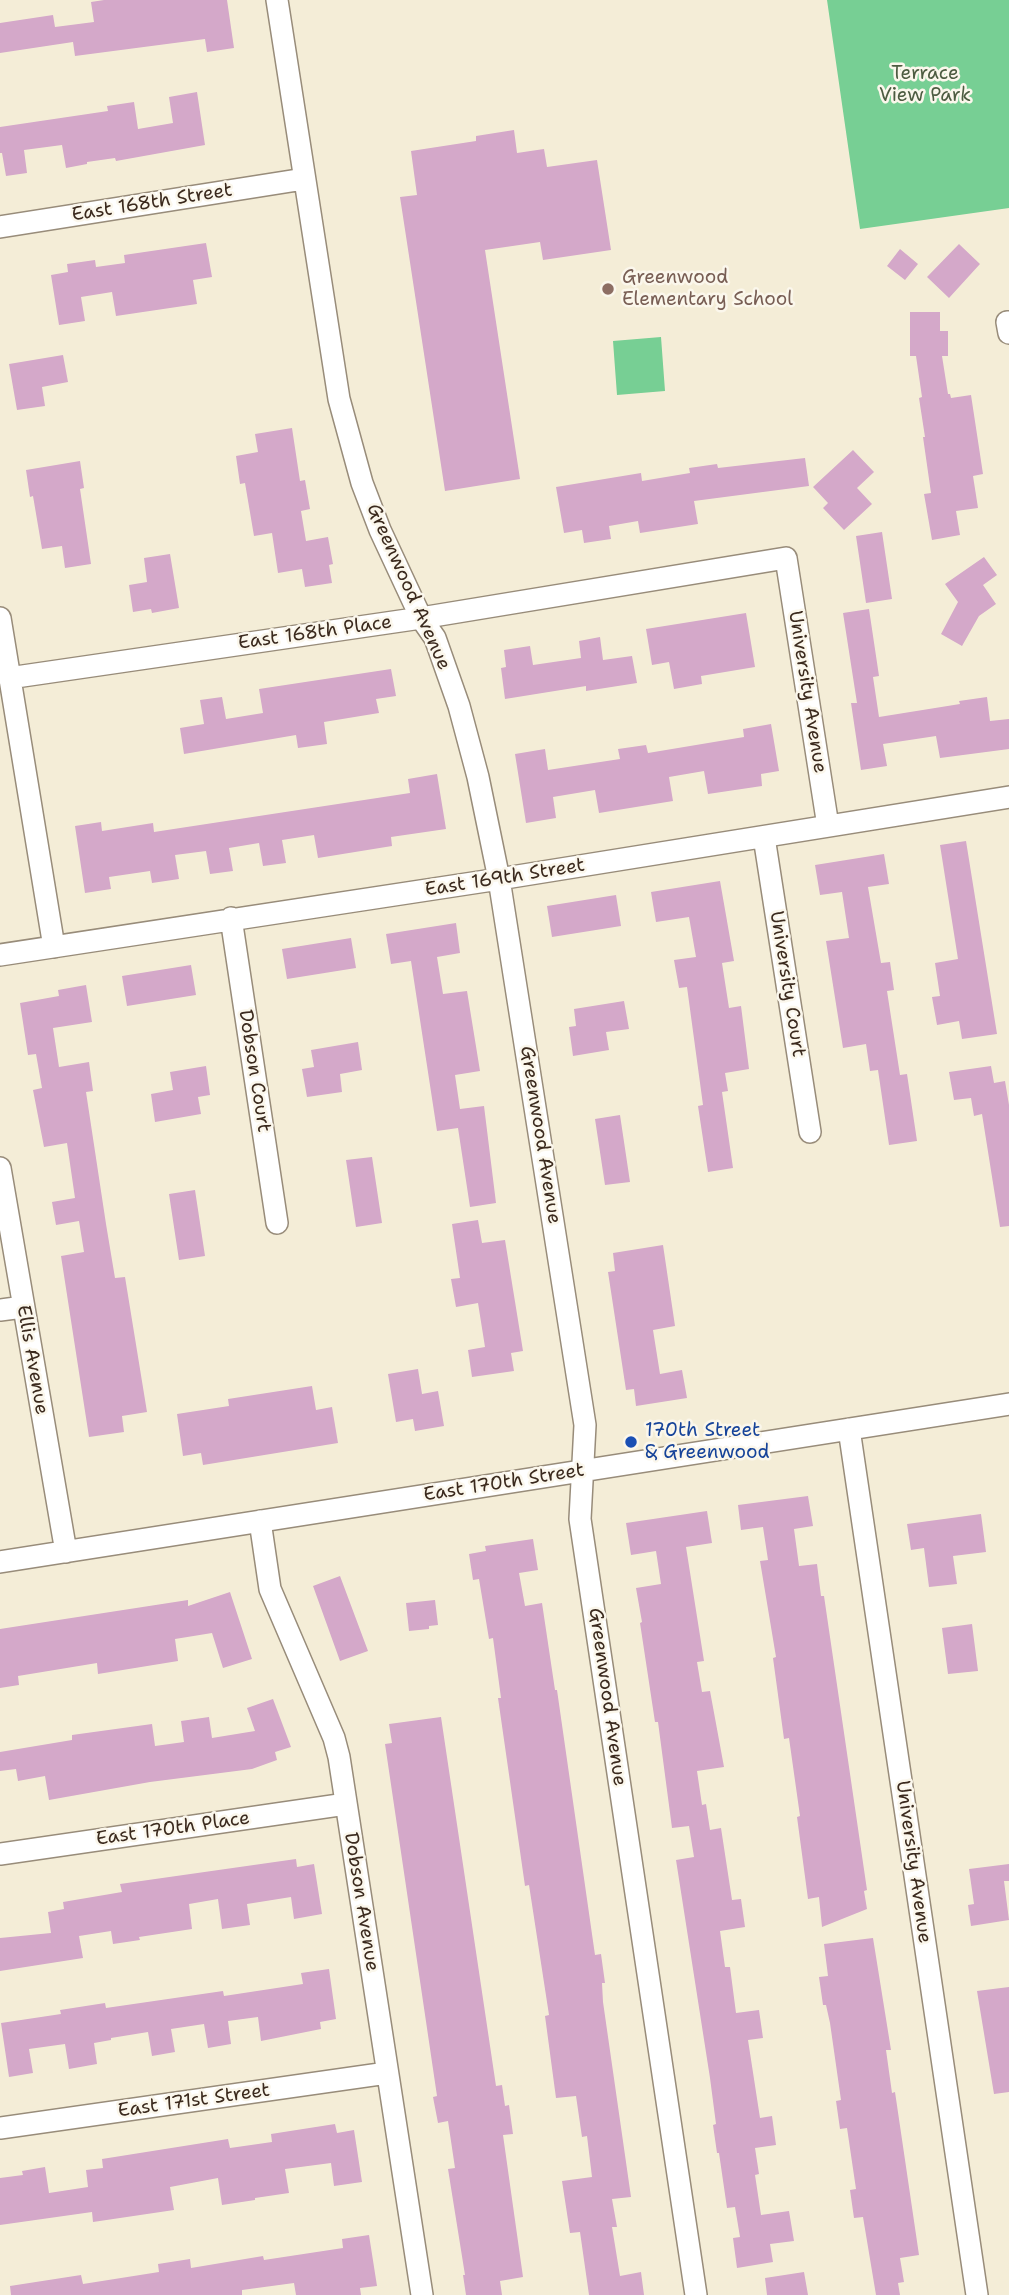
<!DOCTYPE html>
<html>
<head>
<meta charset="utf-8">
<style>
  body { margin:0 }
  canvas { display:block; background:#f4edd7 }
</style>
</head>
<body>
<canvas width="1009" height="2295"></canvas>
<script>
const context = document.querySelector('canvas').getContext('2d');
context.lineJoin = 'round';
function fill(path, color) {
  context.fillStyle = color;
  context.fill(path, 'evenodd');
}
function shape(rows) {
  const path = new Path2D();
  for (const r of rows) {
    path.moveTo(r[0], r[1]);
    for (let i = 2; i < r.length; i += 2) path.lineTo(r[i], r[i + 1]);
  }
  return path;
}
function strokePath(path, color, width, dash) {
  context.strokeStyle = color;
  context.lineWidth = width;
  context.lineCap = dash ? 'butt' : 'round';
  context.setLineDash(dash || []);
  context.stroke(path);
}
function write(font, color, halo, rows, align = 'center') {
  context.font = font + ' "Shantell Sans",sans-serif';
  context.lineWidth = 5;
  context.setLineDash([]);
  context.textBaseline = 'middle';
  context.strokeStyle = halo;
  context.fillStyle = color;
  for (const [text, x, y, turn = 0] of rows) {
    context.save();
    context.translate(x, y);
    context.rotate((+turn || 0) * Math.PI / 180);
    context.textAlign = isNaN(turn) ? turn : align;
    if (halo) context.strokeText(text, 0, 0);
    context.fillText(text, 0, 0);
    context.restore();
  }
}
fill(shape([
  [827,0,1009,0,1009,208,860,229],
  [661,337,665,391,617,395,613,341]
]), '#77cf94');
fill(shape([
  [104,0,227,0,234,48,207,52,205,39,75,56,73,42,0,53,0,23,53,15,55,27,94,22,91,2],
  [197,92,205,145,116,161,115,158,87,162,87,164,66,168,62,145,24,150,27,173,6,176,2,153,0,153,0,127,108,111,107,106,134,102,138,129,173,123,169,97],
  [514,130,517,153,544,149,547,167,597,160,611,250,543,260,540,242,485,250,520,479,445,491,400,197,417,195,411,151,476,141,476,136],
  [206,243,212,277,193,280,197,304,116,316,112,292,81,297,85,321,59,325,51,275,68,272,67,264,95,260,96,267,125,263,124,255],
  [959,244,980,264,949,298,927,277],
  [900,249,918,264,905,280,887,266],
  [910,312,940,312,940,331,948,331,948,356,942,356,948,394,950,394,951,398,971,395,983,474,973,476,978,508,956,511,960,535,932,540,924,494,931,493,923,437,925,437,919,398,922,397,916,356,910,356],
  [63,355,68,382,42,387,45,406,17,410,9,364],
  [292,428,300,481,305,480,310,509,301,511,306,541,328,537,333,564,329,565,332,583,305,587,302,569,278,573,272,533,254,536,245,483,240,484,236,456,258,452,255,434],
  [853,450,874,472,857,488,872,504,844,530,823,508,828,503,813,487],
  [805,458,809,486,694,501,698,524,640,533,638,521,609,526,611,539,584,543,582,530,564,533,556,487,641,473,642,481,690,473,689,468,717,464,718,468],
  [80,461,84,488,80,489,91,564,65,568,62,546,42,549,33,496,30,497,26,470],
  [882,532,892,599,866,603,856,536],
  [170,554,179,608,152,613,151,609,133,612,129,585,147,582,144,558],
  [984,557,997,575,983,585,996,604,979,616,962,646,941,634,958,602,945,584],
  [869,609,879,676,873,677,879,717,960,704,959,701,987,697,990,721,1009,719,1009,749,940,758,936,736,883,744,887,766,861,770,851,703,857,703,843,613],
  [746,613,755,667,701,676,702,684,674,689,669,662,652,665,646,629],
  [600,637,603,660,632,656,637,683,586,691,586,686,505,699,501,668,506,667,504,650,530,646,533,665,581,658,579,641],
  [391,669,396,696,376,699,379,713,324,722,327,744,298,748,296,735,184,754,180,728,204,724,200,700,222,697,226,719,263,713,259,689],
  [771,724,779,771,761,774,762,786,708,794,704,771,669,777,673,801,599,813,595,790,553,797,556,818,526,823,515,754,545,749,548,770,620,759,618,749,646,745,648,753,744,737,743,729],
  [437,774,446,829,391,837,392,846,318,858,314,835,282,840,286,863,263,866,259,843,229,848,233,871,210,874,206,851,175,855,179,879,152,883,150,871,109,877,111,889,85,893,75,826,101,822,102,831,153,823,154,832,410,793,408,779],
  [966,841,997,1034,962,1039,959,1021,937,1025,932,997,940,996,935,963,958,959,940,845],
  [884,854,889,884,868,887,881,963,890,962,894,990,887,991,900,1075,907,1074,917,1141,889,1145,878,1070,870,1071,866,1044,843,1048,826,941,849,938,842,892,820,895,815,865],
  [720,881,734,961,722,963,729,1008,741,1006,749,1069,725,1073,728,1091,722,1092,733,1168,708,1172,698,1106,703,1105,687,987,679,988,674,960,696,957,689,917,656,922,651,892],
  [616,895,621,926,552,937,547,906],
  [456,923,460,953,437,957,443,994,467,991,480,1071,455,1075,460,1109,484,1106,496,1203,470,1207,458,1128,437,1131,411,961,391,964,386,934],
  [351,938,356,968,287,979,282,949],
  [191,965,196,995,127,1006,122,976],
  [86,985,92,1022,53,1028,59,1067,89,1062,93,1091,86,1092,106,1224,115,1278,125,1277,147,1412,122,1416,124,1432,89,1437,61,1256,84,1252,79,1221,56,1225,52,1202,75,1198,67,1143,44,1147,33,1090,42,1088,36,1054,28,1055,20,1003,59,996,58,990],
  [624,1001,629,1029,606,1032,609,1050,573,1056,569,1027,576,1026,574,1009],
  [358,1042,362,1070,340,1074,342,1092,307,1097,302,1069,314,1067,311,1050],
  [206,1066,210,1095,198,1097,201,1114,155,1122,151,1094,173,1090,170,1072],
  [991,1066,994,1083,1005,1081,1009,1105,1009,1226,1000,1227,982,1114,974,1116,971,1098,954,1100,949,1072],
  [620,1115,630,1182,605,1185,595,1119],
  [372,1157,382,1223,356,1227,346,1160],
  [195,1190,205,1256,179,1260,169,1194],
  [478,1220,482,1243,505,1240,523,1351,511,1353,514,1371,472,1377,468,1350,485,1347,478,1303,456,1307,451,1279,460,1278,452,1224],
  [663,1245,675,1326,653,1330,660,1374,682,1370,687,1398,636,1406,634,1389,626,1390,608,1272,615,1271,613,1253],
  [418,1369,422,1394,438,1391,444,1426,415,1431,413,1419,396,1422,388,1374],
  [312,1386,316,1410,332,1407,338,1443,203,1465,201,1453,183,1456,177,1414,229,1406,228,1399],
  [808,1496,813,1526,794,1529,799,1566,817,1564,821,1596,824,1596,867,1890,864,1891,867,1909,822,1927,819,1897,808,1899,797,1817,800,1816,789,1738,784,1739,773,1658,776,1657,760,1561,768,1560,763,1527,741,1530,738,1505],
  [707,1511,712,1543,686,1547,704,1661,697,1662,702,1692,710,1691,724,1767,697,1771,702,1805,706,1804,710,1830,721,1828,732,1900,741,1899,745,1927,720,1931,725,1967,730,1967,736,2013,759,2010,763,2038,748,2040,760,2118,772,2116,776,2145,755,2148,759,2174,755,2175,761,2215,789,2211,794,2241,770,2244,773,2262,737,2268,733,2238,740,2237,735,2207,727,2208,719,2153,717,2153,713,2125,716,2124,710,2078,676,1860,694,1857,689,1826,672,1828,658,1722,655,1722,640,1623,642,1622,636,1588,661,1584,656,1551,631,1555,626,1523],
  [981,1514,986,1552,953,1556,957,1584,929,1587,924,1548,911,1550,907,1524],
  [533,1539,538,1570,519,1573,525,1606,542,1603,555,1690,557,1690,595,1955,601,1954,605,1983,602,1983,603,2002,631,2197,612,2199,617,2227,612,2227,620,2276,641,2272,644,2295,589,2295,580,2232,570,2233,562,2181,592,2177,587,2136,582,2137,576,2096,556,2098,545,2016,549,2015,529,1885,525,1886,498,1698,501,1698,493,1638,489,1639,479,1579,473,1580,469,1554,486,1551,485,1546],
  [340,1576,368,1651,340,1661,313,1586],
  [230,1592,252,1659,223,1668,212,1633,175,1639,178,1661,98,1674,97,1663,18,1676,19,1685,0,1688,0,1629,188,1600,188,1606],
  [435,1600,438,1625,429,1626,429,1629,409,1631,406,1603],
  [972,1624,978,1671,948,1674,942,1628],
  [273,1699,291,1747,275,1752,277,1760,252,1769,150,1782,49,1800,45,1776,18,1781,16,1769,0,1771,0,1752,72,1740,72,1735,152,1724,155,1746,184,1742,181,1721,209,1717,212,1738,255,1731,247,1708],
  [441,1717,496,2086,502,2085,505,2106,509,2105,513,2134,503,2135,523,2277,500,2281,502,2295,466,2295,463,2275,465,2275,448,2169,455,2168,448,2121,438,2123,433,2097,437,2096,385,1744,392,1743,389,1724],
  [296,1859,297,1867,314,1864,322,1914,294,1919,291,1897,247,1904,250,1925,222,1929,218,1899,189,1904,192,1929,139,1937,140,1940,113,1944,111,1931,79,1936,83,1958,0,1971,0,1938,51,1933,48,1912,64,1909,63,1902,122,1892,120,1884],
  [1009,1864,1009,1881,1004,1881,1009,1920,971,1926,968,1905,974,1904,969,1869],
  [873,1938,891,2050,886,2050,892,2093,895,2092,919,2255,900,2258,904,2282,898,2283,900,2295,876,2295,863,2217,854,2218,850,2190,856,2189,847,2128,840,2129,836,2101,841,2100,830,2023,826,2005,823,2005,819,1977,828,1976,824,1944],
  [329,1969,336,2019,320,2022,321,2029,261,2041,258,2017,228,2021,231,2044,208,2048,204,2024,171,2029,175,2052,152,2056,148,2032,111,2038,111,2040,94,2043,97,2064,69,2069,65,2044,29,2049,33,2073,9,2077,1,2023,61,2014,60,2010,105,2003,106,2008,223,1991,224,1996,303,1984,301,1973],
  [1009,1987,1009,2092,994,2094,977,1991],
  [335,2124,337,2133,354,2130,362,2182,334,2186,331,2163,285,2169,289,2193,255,2198,255,2200,222,2205,218,2178,170,2187,174,2210,93,2222,92,2212,0,2225,0,2178,23,2175,22,2171,45,2167,49,2193,88,2187,86,2170,103,2168,102,2159,228,2139,230,2148,272,2142,271,2134],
  [369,2235,377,2286,360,2288,361,2295,296,2295,294,2283,242,2290,242,2295,11,2295,10,2286,81,2275,83,2284,159,2272,158,2264,190,2259,191,2268,263,2256,264,2260,343,2248,342,2239],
  [804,2272,808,2295,767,2295,765,2278]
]), '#d4a8c9');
const minor = shape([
  [277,0,339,399,362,483,380,530,421,618,435,638,459,706,478,777,499,879,585,1425,580,1519,696,2295],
  [0,227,304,179],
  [1009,322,1007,322,1009,333],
  [0,618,54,947],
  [9,678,421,618,786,558,828,826],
  [764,837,810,1132],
  [231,918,277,1223],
  [0,955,499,879,1009,797],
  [0,1168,66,1552],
  [0,1310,23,1307],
  [849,1429,977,2295],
  [260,1521,270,1589,334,1738,339,1757,422,2295],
  [0,1562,1009,1404],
  [0,1854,346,1804],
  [0,2128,387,2073]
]);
strokePath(minor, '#988c7a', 24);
strokePath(minor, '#fff', 21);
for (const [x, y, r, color] of [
  [608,289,7,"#8d6e63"],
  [631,1442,7,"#1a4fb4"]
]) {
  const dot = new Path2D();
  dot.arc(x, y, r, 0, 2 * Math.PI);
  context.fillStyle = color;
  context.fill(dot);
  strokePath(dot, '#fbf7ec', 2.5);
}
write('19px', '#4d5c41', '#fbf7ec', [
  ["Terrace",925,74],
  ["View Park",925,96]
]);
write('19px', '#3b2a1e', '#fbf7ec', [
  ["East 168th Street",152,203,-9],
  ["Greenwood Avenue",408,587,66],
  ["East 168th Place",315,633,-8],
  ["University Avenue",807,692,81],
  ["East 169th Street",505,878,-9],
  ["University Court",787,984,81],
  ["Dobson Court",254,1071,81],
  ["Greenwood Avenue",540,1135,81],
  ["Ellis Avenue",32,1360,80],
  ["East 170th Street",504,1483,-9],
  ["Greenwood Avenue",607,1697,82],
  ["East 170th Place",173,1829,-8],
  ["University Avenue",913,1862,82],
  ["Dobson Avenue",361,1902,81],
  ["East 171st Street",194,2101,-8]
]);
write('19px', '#785e54', '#fbf7ec', [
  ["Greenwood",622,278],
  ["Elementary School",622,300]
], 'left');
write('19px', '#164399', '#fbf7ec', [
  ["170th Street",645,1431],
  ["& Greenwood",645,1453]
], 'left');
</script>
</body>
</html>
